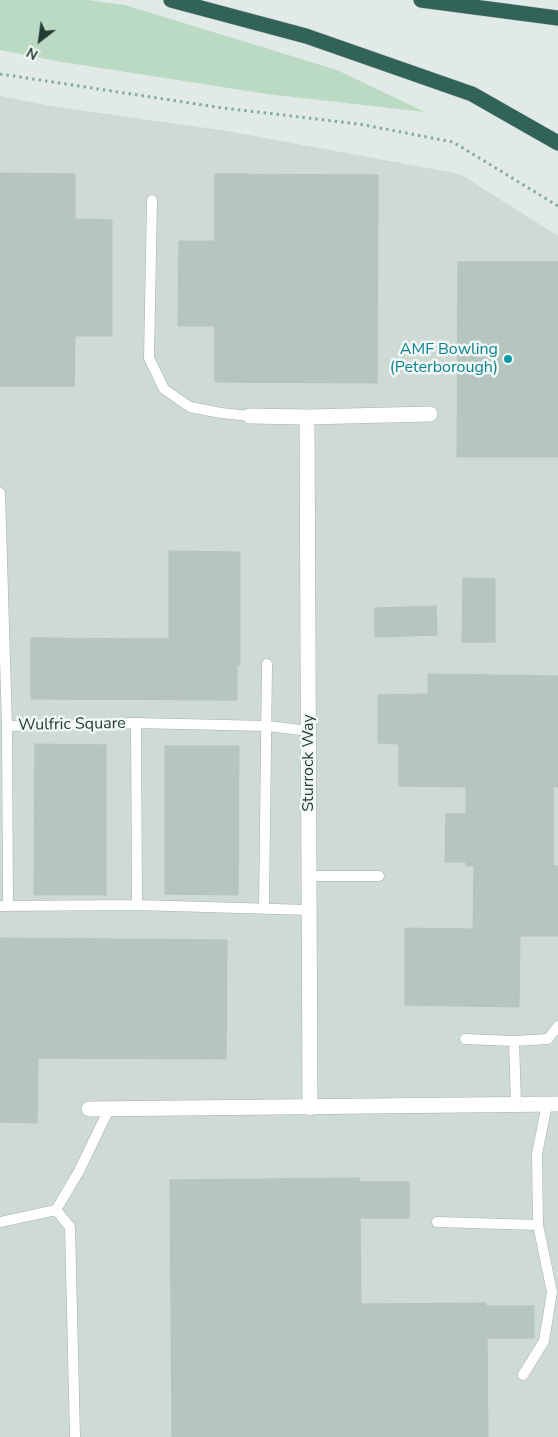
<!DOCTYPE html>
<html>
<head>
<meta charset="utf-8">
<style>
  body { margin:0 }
  #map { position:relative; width:558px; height:1437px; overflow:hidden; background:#e1eae6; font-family:"Nunito Sans",sans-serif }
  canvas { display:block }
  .north { position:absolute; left:15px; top:15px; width:50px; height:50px; -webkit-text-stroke:4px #f1f7f4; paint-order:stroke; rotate:210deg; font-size:14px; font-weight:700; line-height:20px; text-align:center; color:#233a33 }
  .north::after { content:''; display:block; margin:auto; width:18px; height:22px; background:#233a33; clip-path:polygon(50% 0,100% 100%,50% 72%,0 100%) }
</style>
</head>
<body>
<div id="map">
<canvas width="558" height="1437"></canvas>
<div class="north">N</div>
</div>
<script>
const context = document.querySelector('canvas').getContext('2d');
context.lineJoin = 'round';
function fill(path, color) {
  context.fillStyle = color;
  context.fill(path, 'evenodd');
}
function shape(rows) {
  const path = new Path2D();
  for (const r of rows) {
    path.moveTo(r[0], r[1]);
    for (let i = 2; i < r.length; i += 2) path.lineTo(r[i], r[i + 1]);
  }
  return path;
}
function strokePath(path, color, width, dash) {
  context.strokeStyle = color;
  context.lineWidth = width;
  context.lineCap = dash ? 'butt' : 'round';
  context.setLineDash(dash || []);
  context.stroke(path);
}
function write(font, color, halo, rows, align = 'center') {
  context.font = font + ' "Nunito Sans",sans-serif';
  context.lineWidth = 5;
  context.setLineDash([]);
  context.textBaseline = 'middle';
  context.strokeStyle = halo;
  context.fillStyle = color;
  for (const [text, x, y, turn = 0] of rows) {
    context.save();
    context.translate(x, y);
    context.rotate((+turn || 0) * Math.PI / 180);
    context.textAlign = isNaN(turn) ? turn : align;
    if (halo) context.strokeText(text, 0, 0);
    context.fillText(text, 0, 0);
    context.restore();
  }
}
fill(shape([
  [0,96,57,107,227,131,460,174,558,236,558,1437,0,1437]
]), '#cfdad5');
fill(shape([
  [0,0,88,0,125,5,337,70,425,112,267,94,56,61,0,50]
]), '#bbdac3');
const building = shape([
  [0,173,75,174,75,219,112,220,112,336,75,336,74,386,0,386,0,173],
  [215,174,378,175,377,383,215,382,215,326,178,326,179,241,215,241,215,174],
  [458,262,558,262,558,457,457,457,458,262],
  [169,551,240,552,240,665,237,666,237,700,31,699,31,638,169,639,169,551],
  [463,578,495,579,495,642,462,642,463,578],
  [436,606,437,635,375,637,375,608,436,606],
  [428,674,558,676,558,787,553,787,553,866,558,866,558,936,520,936,519,1007,405,1005,405,928,473,929,474,866,466,866,466,862,445,862,446,814,466,814,466,787,399,786,399,744,378,743,378,695,428,694,428,674],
  [35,744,106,745,106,895,34,895,35,744],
  [165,746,239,746,238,895,165,894,165,746],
  [0,938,227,940,226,1059,38,1058,37,1123,0,1122,0,938],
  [360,1178,359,1182,409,1182,409,1218,360,1218,361,1304,486,1303,486,1306,534,1306,534,1338,487,1338,488,1437,172,1437,170,1180,360,1178]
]);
fill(building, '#b7c5bf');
strokePath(building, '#b4c3bd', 1);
const lane = shape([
  [152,200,149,358,164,389,190,407,221,413,250,416],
  [0,493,7,726],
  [136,723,137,905],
  [310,876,379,876],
  [8,905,7,726,136,723,268,726,309,731],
  [0,906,137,905,309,910],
  [264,907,267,664],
  [465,1039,514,1041,516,1104],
  [514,1041,548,1039,558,1026],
  [56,1210,70,1227,75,1437],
  [0,1222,56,1210,79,1171,109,1109],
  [437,1222,538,1225],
  [523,1375,544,1341,552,1292,538,1225,537,1154,547,1104]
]);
const street = shape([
  [250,416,307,417,430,414],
  [307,417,310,1108],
  [89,1109,558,1104]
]);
const highway = shape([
  [171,0,306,36,472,94,558,143],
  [421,0,558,18]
]);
strokePath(lane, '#a4b2ad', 11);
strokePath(street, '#a4b2ad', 16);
strokePath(highway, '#bdc4c2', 16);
strokePath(shape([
  [0,74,223,108,359,124,453,142,558,206]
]), '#84ac9e', 3, [2.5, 4]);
strokePath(lane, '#fff', 10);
strokePath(street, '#fff', 15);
strokePath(highway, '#316358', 15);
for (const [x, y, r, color] of [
  [508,359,5,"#0f9aa8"]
]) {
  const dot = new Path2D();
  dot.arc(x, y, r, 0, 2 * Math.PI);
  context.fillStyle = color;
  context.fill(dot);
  strokePath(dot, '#f1f7f4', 2);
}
write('16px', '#0d838f', '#f1f7f4', [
  ["AMF Bowling",498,350],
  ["(Peterborough)",498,368]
], 'right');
write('16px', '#233a33', '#f1f7f4', [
  ["Wulfric Square",72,725,-1],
  ["Sturrock Way",309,763,-90]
]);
</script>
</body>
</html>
